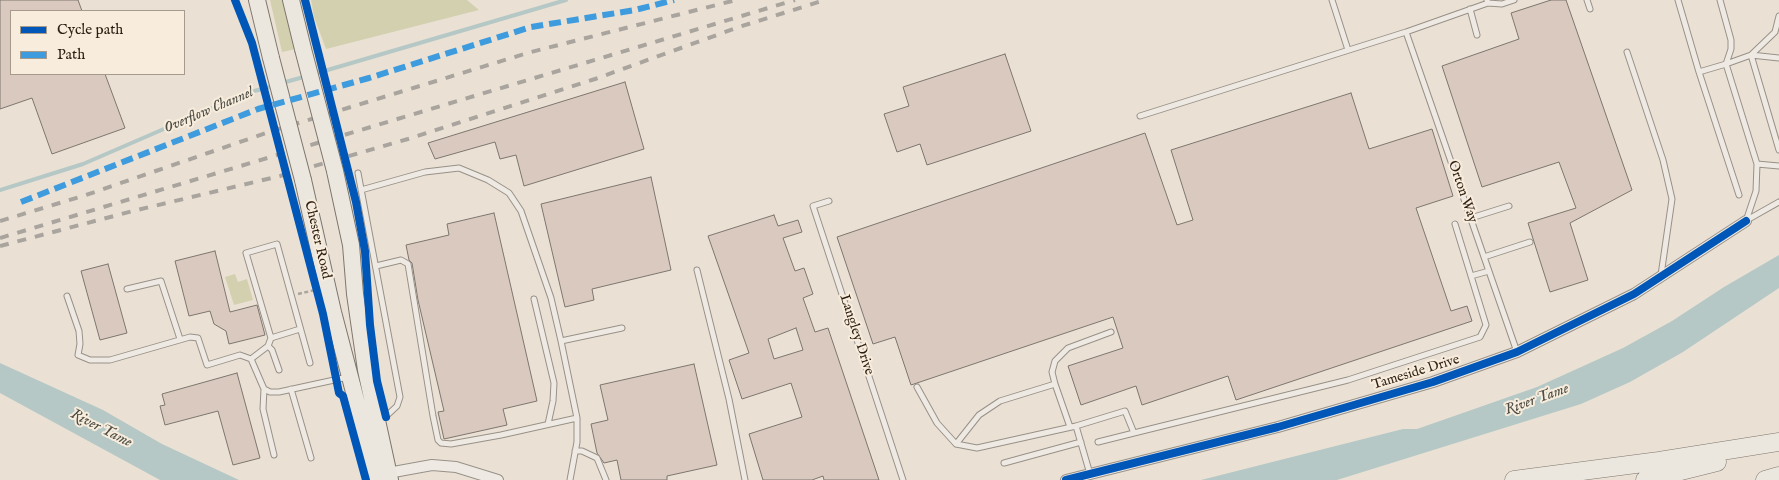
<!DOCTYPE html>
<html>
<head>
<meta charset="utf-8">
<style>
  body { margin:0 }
  #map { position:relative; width:1779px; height:480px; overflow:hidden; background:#eae1d4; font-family:"IM FELL English",serif }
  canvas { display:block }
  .legend { position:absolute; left:10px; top:10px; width:175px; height:65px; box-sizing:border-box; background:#f8eddd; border:1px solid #a69a8c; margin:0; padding:6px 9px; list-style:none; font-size:15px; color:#2c1e12 }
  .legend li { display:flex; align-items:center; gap:10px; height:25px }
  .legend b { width:25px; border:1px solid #a69a8c }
</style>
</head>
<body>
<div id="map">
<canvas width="1779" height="480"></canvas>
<ul class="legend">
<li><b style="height:6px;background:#0057b8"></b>Cycle path</li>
<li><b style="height:6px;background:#3d9bde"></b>Path</li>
</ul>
</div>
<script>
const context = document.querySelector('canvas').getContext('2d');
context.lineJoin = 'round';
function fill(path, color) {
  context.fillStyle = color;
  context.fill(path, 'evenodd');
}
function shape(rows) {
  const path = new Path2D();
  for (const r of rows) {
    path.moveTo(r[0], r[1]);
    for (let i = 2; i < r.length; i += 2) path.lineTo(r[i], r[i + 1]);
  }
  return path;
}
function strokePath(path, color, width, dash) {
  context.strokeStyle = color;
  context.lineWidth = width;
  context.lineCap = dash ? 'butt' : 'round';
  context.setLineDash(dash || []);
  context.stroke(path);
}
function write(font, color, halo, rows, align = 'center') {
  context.font = font + ' "IM FELL English",serif';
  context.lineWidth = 4;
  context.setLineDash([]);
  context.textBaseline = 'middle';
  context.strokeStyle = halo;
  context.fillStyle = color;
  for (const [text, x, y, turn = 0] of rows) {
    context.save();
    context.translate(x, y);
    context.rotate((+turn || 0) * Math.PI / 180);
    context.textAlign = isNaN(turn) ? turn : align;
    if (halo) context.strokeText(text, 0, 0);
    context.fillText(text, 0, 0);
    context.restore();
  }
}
fill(shape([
  [270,0,284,0,296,49,282,52],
  [311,0,467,0,479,10,326,49,314,17],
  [235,274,238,282,247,279,253,300,234,305,225,277]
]), '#d3d0b0');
fill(shape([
  [1779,255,1779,288,1683,352,1630,382,1581,404,1337,480,1201,480,1403,429,1417,429,1537,387,1623,348,1672,321,1724,287],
  [0,363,103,410,162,444,239,480,160,480,0,393]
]), '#b5c8c5');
strokePath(shape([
  [314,74,566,0],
  [282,83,307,76],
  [0,190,83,164,247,93,273,86]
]), '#b5c8c5', 4);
const building = shape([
  [0,0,78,0,82,11,11,11,11,74,105,74,125,128,52,154,32,98,0,109,0,0],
  [1551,0,1566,0,1632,190,1570,223,1588,280,1550,292,1528,223,1576,208,1559,162,1482,187,1442,66,1519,39,1511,13,1551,0],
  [1005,54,1031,131,927,165,920,144,897,152,884,114,909,106,903,87,1005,54],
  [625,82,644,149,524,186,516,155,500,159,495,142,435,159,428,143,625,82],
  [1351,93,1369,149,1432,129,1453,196,1416,208,1451,311,1467,306,1472,321,1236,400,1228,376,1142,405,1136,386,1081,405,1068,366,1123,348,1113,317,911,385,895,337,873,344,837,237,1145,133,1177,225,1193,220,1171,150,1351,93],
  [651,177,671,270,592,289,594,300,565,307,541,204,651,177],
  [494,213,537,401,503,409,507,425,444,439,438,412,444,411,418,300,412,263,409,260,406,245,449,235,447,224,494,213],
  [774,215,778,226,798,220,802,232,783,238,795,271,804,268,813,294,803,298,815,332,828,328,879,480,824,480,823,476,812,480,763,480,749,434,802,417,791,383,742,399,729,360,749,353,708,236,774,215],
  [796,328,803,350,774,359,768,339,796,328],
  [215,251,230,312,257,305,265,335,229,344,226,331,214,324,210,311,189,316,175,261,215,251],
  [108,264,127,333,100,340,81,271,108,264],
  [694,364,717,465,667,476,667,480,621,480,617,460,604,463,597,453,591,424,608,420,600,385,694,364],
  [237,373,260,458,233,465,218,411,165,425,160,406,165,405,162,394,237,373]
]);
fill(building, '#dac9bf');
strokePath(building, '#7d766e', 1);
const service = shape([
  [1332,0,1348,50],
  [1587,0,1590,9],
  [1678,0,1699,72],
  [1720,0,1731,40,1731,49,1726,64,1699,72,1739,195],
  [1488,3,1502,4,1514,0],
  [1470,9,1477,35],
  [1406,32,1517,352],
  [1627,52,1663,160,1672,199,1661,275],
  [1751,55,1775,32,1779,16],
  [1751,55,1779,58],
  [1140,116,1406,32,1488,3,1487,0],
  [1757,164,1779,166],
  [358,173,400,397,397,406,381,421],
  [361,190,425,172,459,168,488,180,509,193,521,211,551,298,561,341,577,418,577,442,570,480],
  [829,201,813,206,903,480],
  [1471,218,1509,206],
  [1747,220,1779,202],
  [1746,221,1756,191,1757,164,1726,64,1751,55,1779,150],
  [1455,224,1471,276],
  [1484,257,1530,242],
  [376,266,401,260,408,264,433,416,438,440,441,443,451,444,501,435,577,418],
  [697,270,729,399,745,480],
  [127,289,161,281,180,339],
  [67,296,79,331,80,344,78,355,90,360,110,360,190,337,198,338,207,365,240,355,251,359,264,389,270,392,279,392,348,377],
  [534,299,554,383,553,401,548,424],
  [271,338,300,329],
  [561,341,622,328],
  [268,346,272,350,279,370],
  [251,359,268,346,271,338,246,253,277,244,310,363],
  [917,387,937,423,956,444,977,448,1076,426,1090,474],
  [264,389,263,409,274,455],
  [291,389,311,458],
  [1076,426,1125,411,1134,433,1348,380,1480,337,1486,325,1471,276,1489,271],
  [1070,427,1055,384,1052,372,1055,361,1068,348,1111,332],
  [1098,442,1134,433],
  [956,444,979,415,1000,401,1055,384],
  [575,451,582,451,597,458,606,480],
  [1004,463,1081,442]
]);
const minor = shape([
  [388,473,432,465,456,467,498,480],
  [1066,480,1278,427,1433,382,1517,352,1634,294,1746,221]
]);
const trunk = shape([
  [257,0,271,58],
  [291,0,303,49],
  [335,171,351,245,355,294,366,370,390,480],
  [303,180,333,312,377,480]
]);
const motorway = shape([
  [1514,480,1659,461,1779,442],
  [1645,480,1717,462],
  [1765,480,1779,476]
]);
strokePath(service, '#989188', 7);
strokePath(minor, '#989188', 12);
strokePath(trunk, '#7d766e', 18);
strokePath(motorway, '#7d766e', 19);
strokePath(shape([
  [298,294,315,290]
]), '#a9a49e', 2.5, [4, 2.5]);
strokePath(service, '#eeeae3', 5);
strokePath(minor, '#eeeae3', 10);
strokePath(trunk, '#ebe6de', 16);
strokePath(motorway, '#ebe6de', 18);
strokePath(shape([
  [0,221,86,195,269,132,531,52,736,0],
  [0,238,795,0],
  [0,246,133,211,280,176,408,139,595,79,739,27,825,0]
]), '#a9a49e', 4, [9, 9]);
const trunkBridge = shape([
  [303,49,335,171],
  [271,58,303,180]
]);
strokePath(trunkBridge, '#7d766e', 18, []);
strokePath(trunkBridge, '#ebe6de', 16);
strokePath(shape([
  [21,202,258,109,369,78,531,27,635,10,674,0]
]), '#3d9bde', 6, [12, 6]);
strokePath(shape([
  [235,0,252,43,323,314,339,393,343,396,366,480],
  [305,0,356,202,365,251,370,325,377,381,386,417],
  [1066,480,1278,427,1433,382,1517,352,1634,294,1746,221]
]), '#0057b8', 8);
write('14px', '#2c1e12', '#f8eddd', [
  ["Orton Way",1462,192,71],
  ["Chester Road",317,240,77],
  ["Langley Drive",856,335,72],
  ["Tameside Drive",1416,373,-17]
]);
write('italic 15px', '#4e4e46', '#f8eddd', [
  ["Overflow Channel",209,111,-23],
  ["River Tame",1537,400,-20],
  ["River Tame",101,429,27]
]);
</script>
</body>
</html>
